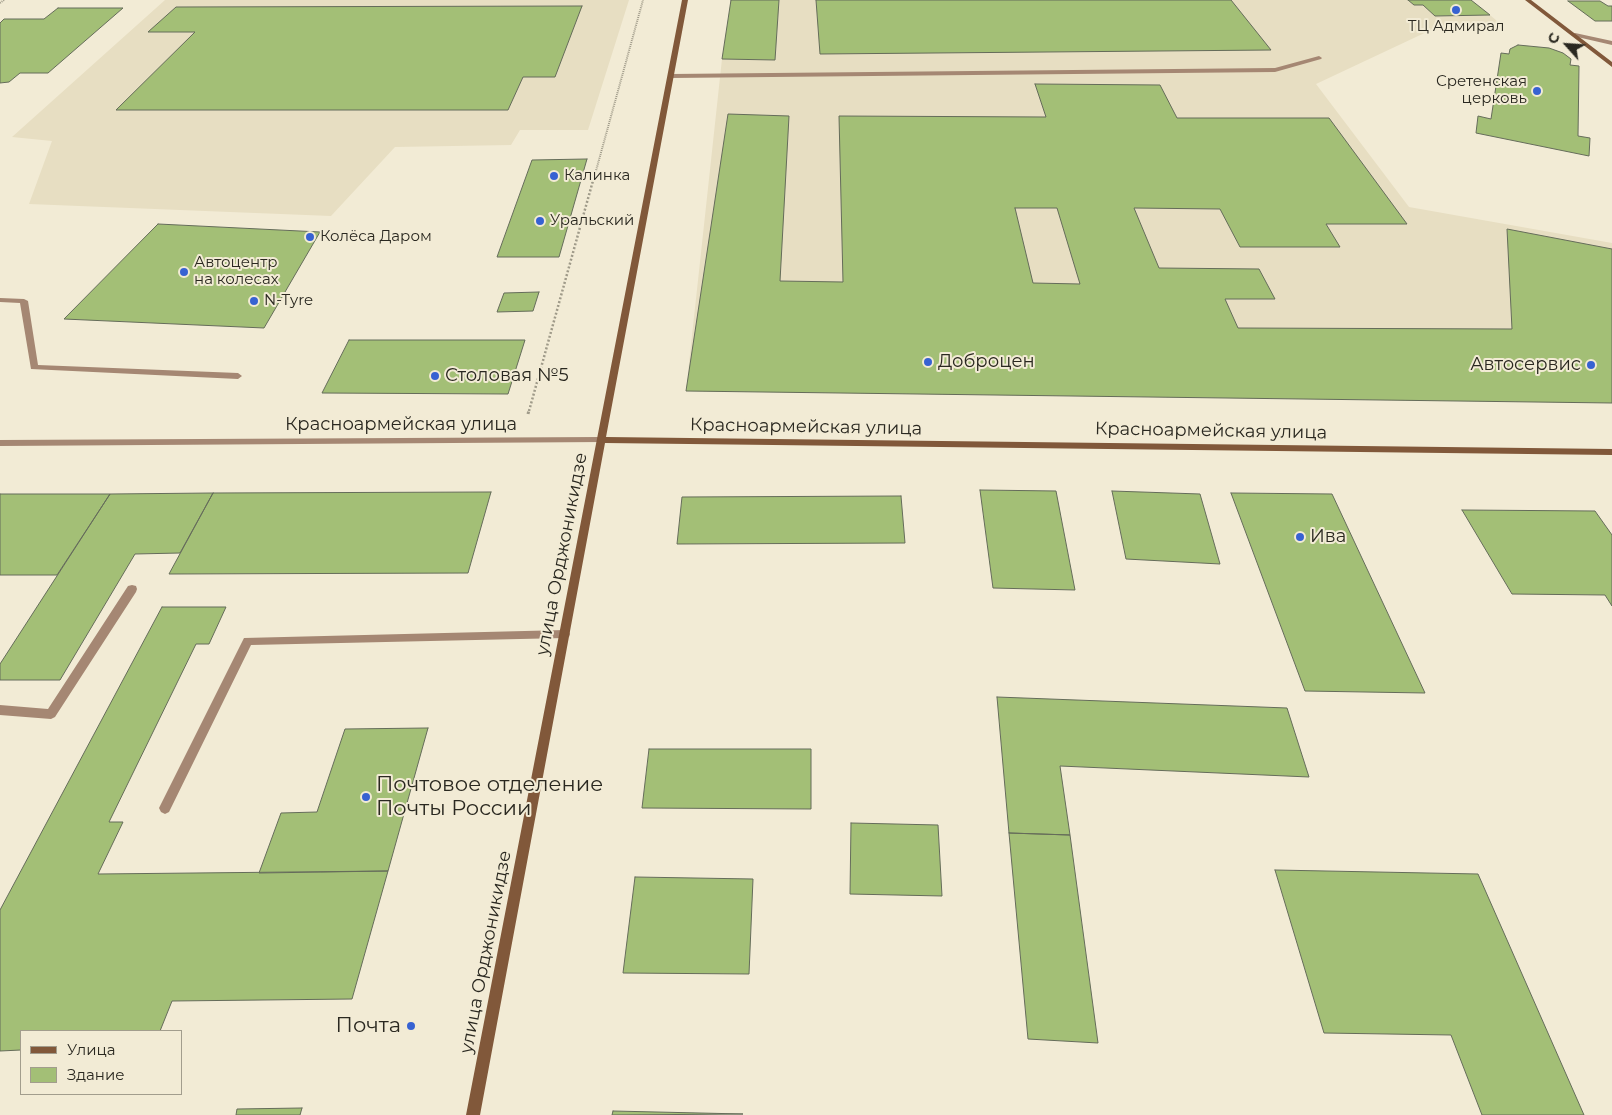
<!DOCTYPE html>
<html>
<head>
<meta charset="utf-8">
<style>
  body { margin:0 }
  #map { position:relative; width:1612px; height:1115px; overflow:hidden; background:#f2ebd5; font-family:Montserrat,sans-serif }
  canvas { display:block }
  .legend { position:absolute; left:20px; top:1030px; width:162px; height:65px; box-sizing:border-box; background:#f2ebd5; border:1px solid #a29d8d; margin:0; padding:6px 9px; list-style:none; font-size:15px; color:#2a2820 }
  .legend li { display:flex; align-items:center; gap:10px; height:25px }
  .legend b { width:25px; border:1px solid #a29d8d }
  .north { position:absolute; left:1542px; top:20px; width:50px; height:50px; -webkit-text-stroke:4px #f2ebd5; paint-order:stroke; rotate:296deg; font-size:14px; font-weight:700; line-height:20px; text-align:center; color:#2a2820 }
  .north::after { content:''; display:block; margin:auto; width:18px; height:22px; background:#2a2820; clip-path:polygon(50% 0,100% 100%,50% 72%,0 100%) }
</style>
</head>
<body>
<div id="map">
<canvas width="1612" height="1115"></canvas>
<ul class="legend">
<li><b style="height:6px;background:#81583a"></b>Улица</li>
<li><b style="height:14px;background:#a3bf76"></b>Здание</li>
</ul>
<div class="north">С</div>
</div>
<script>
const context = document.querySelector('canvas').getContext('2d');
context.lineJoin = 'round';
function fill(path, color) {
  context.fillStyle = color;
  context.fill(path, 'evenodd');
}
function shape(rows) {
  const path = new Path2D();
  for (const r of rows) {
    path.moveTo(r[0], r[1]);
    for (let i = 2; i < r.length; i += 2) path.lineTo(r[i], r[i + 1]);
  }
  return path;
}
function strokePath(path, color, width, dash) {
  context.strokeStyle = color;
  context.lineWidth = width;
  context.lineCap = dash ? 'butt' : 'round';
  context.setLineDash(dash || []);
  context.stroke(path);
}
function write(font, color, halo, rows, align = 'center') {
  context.font = font + ' Montserrat,sans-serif';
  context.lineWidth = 4;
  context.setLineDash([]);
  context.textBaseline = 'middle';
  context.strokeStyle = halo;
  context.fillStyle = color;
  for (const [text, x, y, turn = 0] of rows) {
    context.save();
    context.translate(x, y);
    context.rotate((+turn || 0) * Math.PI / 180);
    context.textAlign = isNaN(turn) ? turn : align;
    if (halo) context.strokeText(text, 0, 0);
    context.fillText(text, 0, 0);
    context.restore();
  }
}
fill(shape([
  [165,0,629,0,588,130,520,130,511,145,395,147,331,216,29,204,52,141,12,137],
  [779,0,1408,0,1414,5,1423,5,1435,16,1490,15,1504,27,1433,29,1316,84,1409,207,1612,243,1612,403,686,391,722,59,774,60]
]), '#e7dec2');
const building = shape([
  [731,0,779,0,775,60,722,59,731,0],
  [816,0,1231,0,1271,50,820,54,816,0],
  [1408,0,1471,0,1490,15,1435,16,1423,5,1414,5,1408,0],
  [1568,1,1600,1,1608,6,1612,6,1612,21,1595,21,1568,1],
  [582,6,555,77,523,77,508,110,116,110,195,32,148,32,176,7,582,6],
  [58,8,123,8,48,73,20,73,9,82,0,83,0,23,4,19,44,19,58,8],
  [1518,45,1549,48,1563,53,1571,59,1570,65,1579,66,1578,136,1590,138,1589,156,1476,133,1478,116,1491,119,1501,53,1509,54,1510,49,1518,45],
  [1035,84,1160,85,1177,118,1329,118,1407,224,1326,224,1340,247,1240,247,1220,209,1134,208,1159,268,1259,269,1275,299,1225,299,1238,328,1512,329,1507,229,1612,249,1612,403,686,391,728,114,789,116,780,281,843,282,839,116,1046,117,1035,84],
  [1015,208,1057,208,1080,284,1033,283,1015,208],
  [587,159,559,257,497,257,532,160,587,159],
  [158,224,320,232,264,328,64,319,158,224],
  [539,292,533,311,497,312,504,293,539,292],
  [349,340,525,340,508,394,322,393,349,340],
  [980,490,1056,491,1075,590,993,588,980,490],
  [1112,491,1200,494,1220,564,1126,559,1112,491],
  [491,492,468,573,169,574,213,493,491,492],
  [213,493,180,553,135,554,60,680,0,680,0,664,110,494,213,493],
  [1231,493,1332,494,1425,693,1305,691,1231,493],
  [0,494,110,494,57,575,0,575,0,494],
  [901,496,905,543,677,544,682,497,901,496],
  [1462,510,1595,511,1612,535,1612,606,1605,595,1512,594,1462,510],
  [162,607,226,607,209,644,196,644,109,822,123,822,98,874,388,871,352,999,172,1001,160,1031,21,1031,21,1050,0,1051,0,910,162,607],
  [997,697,1287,708,1309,777,1060,766,1070,835,1009,833,997,697],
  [428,728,388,871,259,873,281,813,317,812,345,729,428,728],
  [649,749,811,749,811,809,642,808,649,749],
  [851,823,938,825,942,896,850,894,851,823],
  [1009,833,1070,835,1098,1043,1028,1039,1009,833],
  [1275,870,1478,874,1584,1115,1482,1115,1451,1035,1324,1033,1275,870],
  [635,877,753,879,749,974,623,973,635,877],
  [302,1108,300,1115,236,1115,237,1109,302,1108],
  [613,1111,743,1114,612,1115,613,1111]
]);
fill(building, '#a3bf76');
strokePath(building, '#656c5a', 1);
strokePath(shape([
  [0,3,4,0],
  [594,178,643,0]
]), '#9f9a89', 2, [1, 1]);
strokePath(shape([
  [529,411,594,177]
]), '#9f9a89', 2.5, [2, 2]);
strokePath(shape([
  [528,414,529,410]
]), '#9f9a89', 3, [2.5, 2.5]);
fill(shape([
  [1319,56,1322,58,1321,59,1275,72,671,78,668,76,671,74,1275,68,1319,56],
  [0,298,24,299,28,301,38,365,238,373,242,376,238,379,31,369,20,303,0,302,0,298],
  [132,585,136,586,137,589,136,592,55,717,51,719,0,715,0,705,48,709,128,586,132,585],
  [565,630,569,631,570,634,569,637,565,638,251,645,169,812,165,814,161,812,159,808,244,638,565,630]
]), '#a58773');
fill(shape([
  [1575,33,1612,41,1612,45,1573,36,1573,34,1575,33],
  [601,437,604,438,605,440,604,442,0,446,0,440,601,437]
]), '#a58773');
fill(shape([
  [682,0,688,0,606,437,1612,449,1612,455,605,443,480,1115,466,1115,682,0],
  [1525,0,1531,0,1612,62,1612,67,1525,0]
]), '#81583a');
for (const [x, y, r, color] of [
  [1456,10,5,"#3762d2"],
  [1537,91,5,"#3762d2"],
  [554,176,5,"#3762d2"],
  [540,221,5,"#3762d2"],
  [310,237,5,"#3762d2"],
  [184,272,5,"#3762d2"],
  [254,301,5,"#3762d2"],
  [928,362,5,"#3762d2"],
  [1591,365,5,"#3762d2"],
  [435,376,5,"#3762d2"],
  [1300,537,5,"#3762d2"],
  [366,797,5,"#3762d2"],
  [411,1026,5,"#3762d2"]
]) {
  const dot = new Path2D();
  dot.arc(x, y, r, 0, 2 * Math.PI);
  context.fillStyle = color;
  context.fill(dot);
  strokePath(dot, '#f2ebd5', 2);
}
write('15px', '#2a2820', '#f2ebd5', [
  ["ТЦ Адмирал",1456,27,"center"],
  ["Сретенская",1527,82,"right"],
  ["церковь",1527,99,"right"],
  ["Калинка",564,176],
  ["Уральский",550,221],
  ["Колёса Даром",320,237],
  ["Автоцентр",194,263],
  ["на колесах",194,280],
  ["N-Tyre",264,301]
], 'left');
write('18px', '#2a2820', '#f2ebd5', [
  ["Доброцен",938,362],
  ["Автосервис",1581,365,"right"],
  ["Столовая №5",445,376],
  ["Ива",1310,537]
], 'left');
write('18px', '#2a2820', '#f2ebd5', [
  ["Красноармейская улица",401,425],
  ["Красноармейская улица",806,427,1],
  ["Красноармейская улица",1211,431,1],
  ["улица Орджоникидзе",562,554,-79],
  ["улица Орджоникидзе",486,952,-79]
]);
write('21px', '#2a2820', '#f2ebd5', [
  ["Почтовое отделение",376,785],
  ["Почты России",376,809],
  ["Почта",401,1026,"right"]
], 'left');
</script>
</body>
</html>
